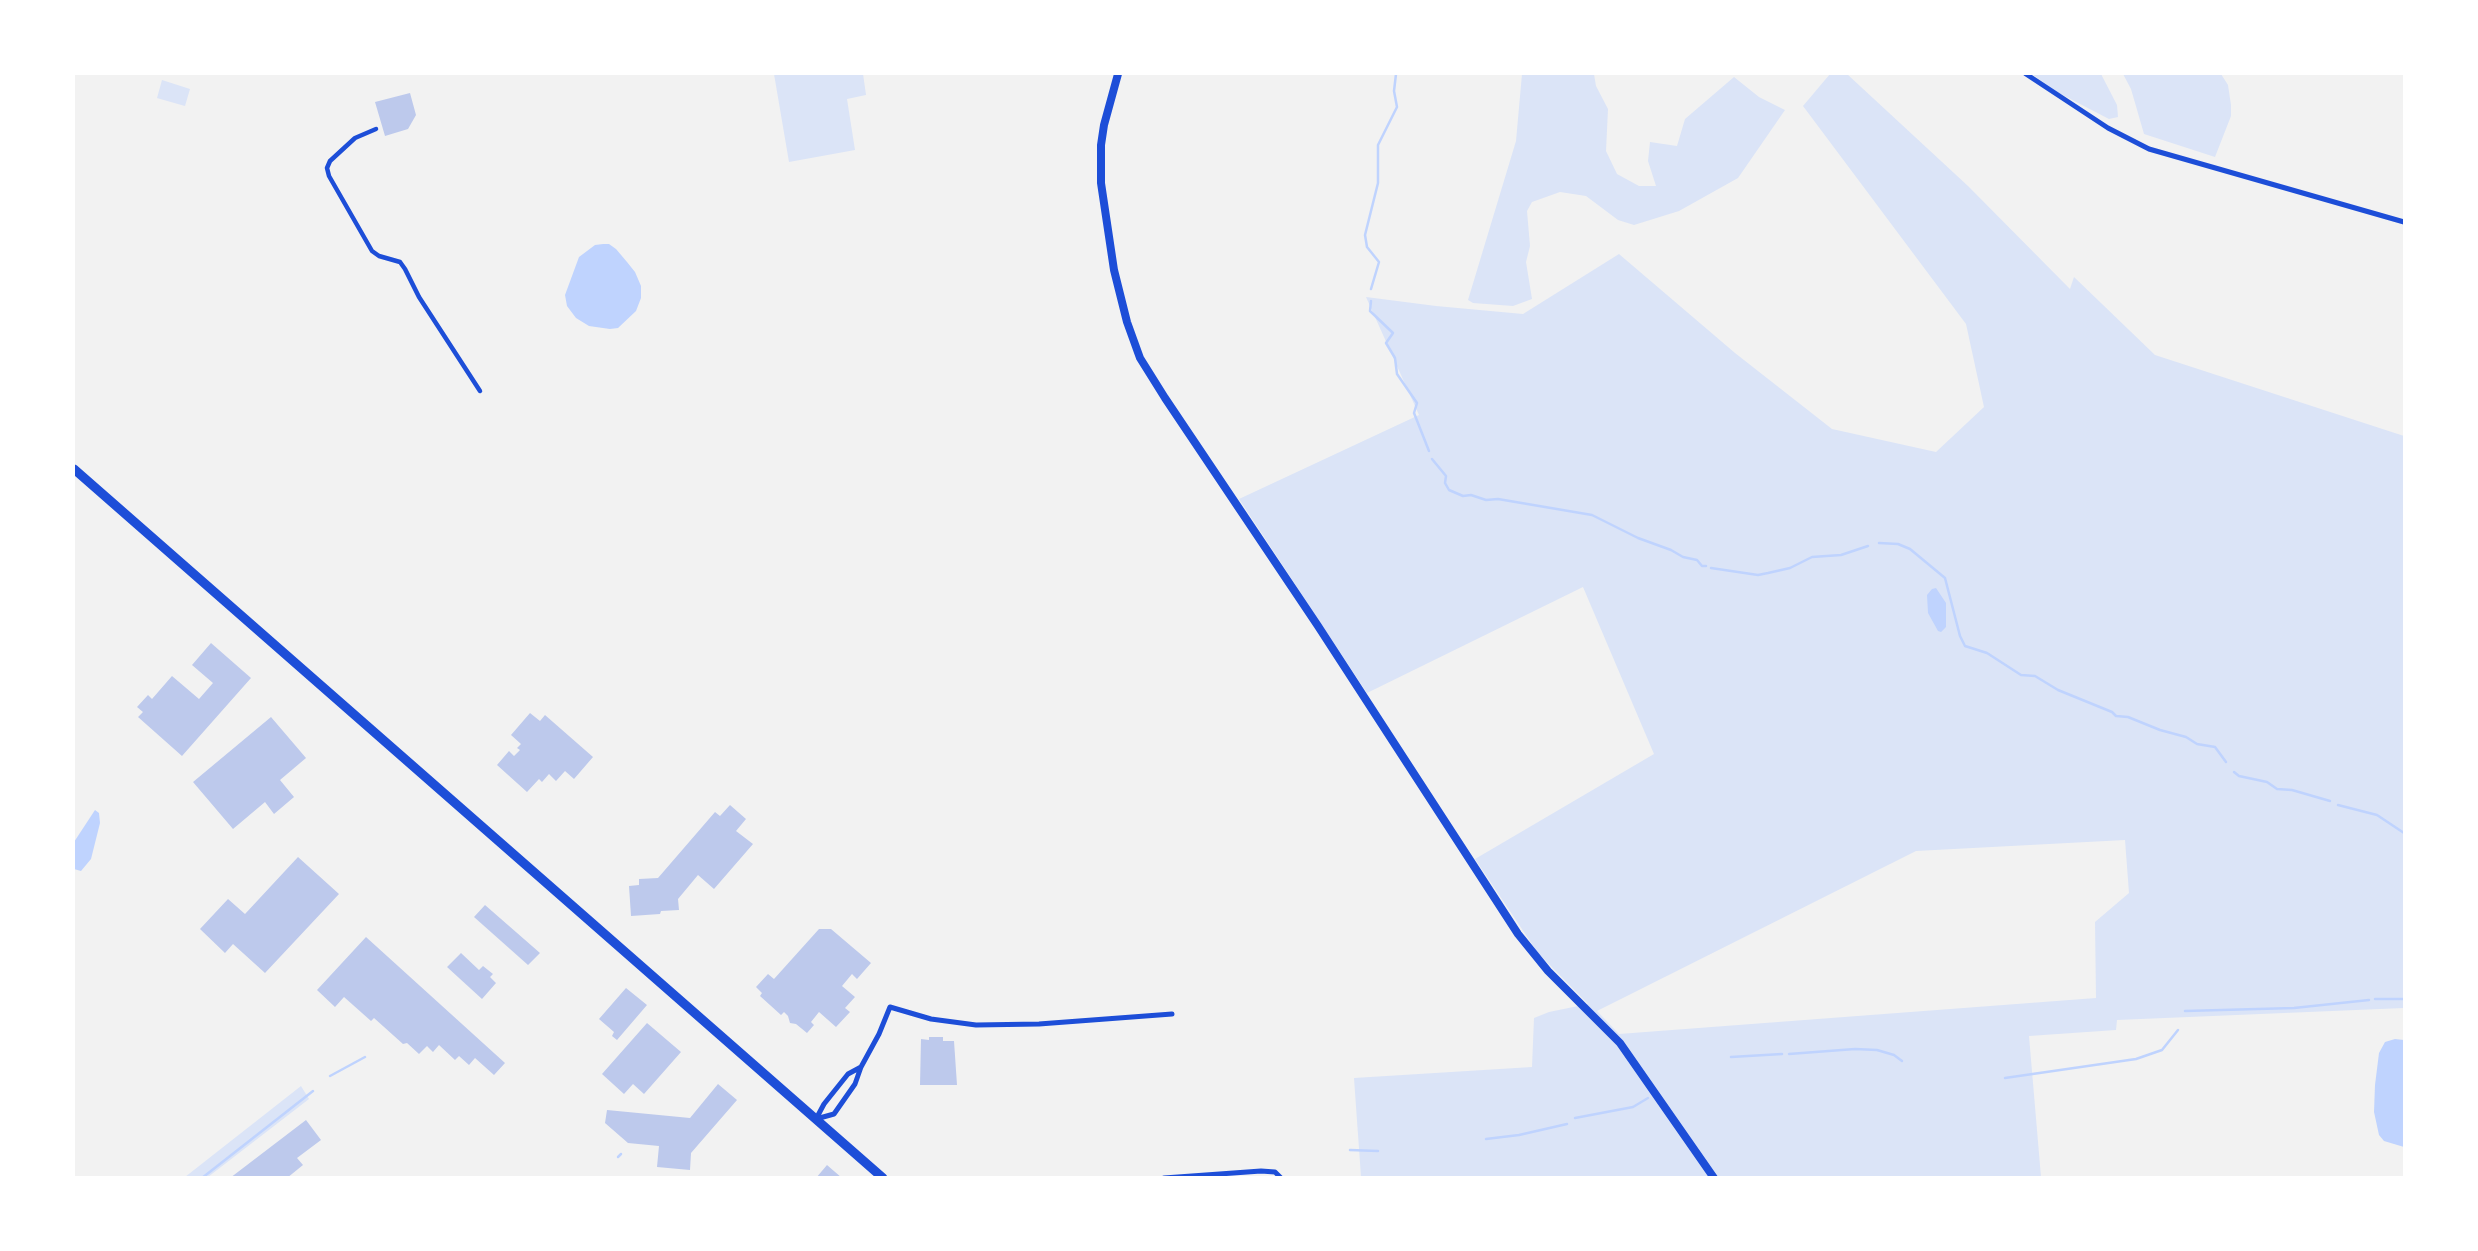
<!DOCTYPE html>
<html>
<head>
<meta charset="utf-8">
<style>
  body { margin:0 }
  #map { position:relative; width:2478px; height:1251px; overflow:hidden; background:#f2f2f2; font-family:"Roboto Serif",serif }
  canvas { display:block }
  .frame { position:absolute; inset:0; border:75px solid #fff; pointer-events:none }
</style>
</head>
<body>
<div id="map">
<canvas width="2478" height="1251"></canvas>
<div class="frame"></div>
</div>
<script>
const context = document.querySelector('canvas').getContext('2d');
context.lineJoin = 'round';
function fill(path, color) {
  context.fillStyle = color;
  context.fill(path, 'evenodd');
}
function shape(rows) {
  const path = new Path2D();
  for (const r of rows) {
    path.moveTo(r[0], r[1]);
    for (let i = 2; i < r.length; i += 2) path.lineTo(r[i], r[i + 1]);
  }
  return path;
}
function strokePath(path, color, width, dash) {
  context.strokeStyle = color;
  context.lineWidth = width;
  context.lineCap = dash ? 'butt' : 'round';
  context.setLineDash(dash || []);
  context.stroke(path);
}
fill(shape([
  [774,74,863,74,866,95,847,99,855,150,789,162],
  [1522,74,1594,74,1596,86,1608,109,1606,151,1617,174,1639,186,1656,186,1648,161,1650,142,1677,146,1685,119,1734,77,1759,97,1785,110,1738,178,1679,211,1634,225,1618,220,1586,196,1560,192,1532,202,1527,211,1530,246,1526,262,1532,299,1513,306,1473,303,1468,300,1516,141],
  [1830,74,1847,74,1968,186,2070,289,2074,277,2155,355,2404,436,2404,1008,2117,1020,2116,1030,2029,1036,2041,1177,1361,1177,1354,1078,1532,1067,1534,1018,1549,1012,1588,1004,1538,953,1475,859,1654,754,1583,587,1367,693,1239,499,1419,415,1366,297,1436,306,1523,314,1619,254,1735,353,1832,429,1936,452,1984,407,1966,324,1803,106],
  [2125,840,2129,893,2095,922,2096,998,1619,1034,1597,1011,1916,851],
  [2032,74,2101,74,2117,105,2118,117,2109,119,2057,92],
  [2123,74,2221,74,2228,85,2231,105,2231,116,2215,157,2144,134,2131,89],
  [162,80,190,89,185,106,157,98],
  [301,1086,309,1099,208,1177,185,1177]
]), '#dbe4f7');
fill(shape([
  [603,244,609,244,616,249,627,262,635,272,641,286,641,298,636,311,618,328,610,329,589,326,576,318,567,306,565,295,579,257,595,245],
  [1936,588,1946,603,1946,627,1941,632,1938,631,1928,613,1927,595,1932,589],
  [95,810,99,813,100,823,91,859,81,871,74,869,74,842],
  [2395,1039,2404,1040,2404,1147,2384,1141,2379,1135,2374,1112,2375,1085,2379,1053,2385,1042]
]), '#bfd3fe');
strokePath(shape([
  [1371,289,1379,262,1367,247,1365,235,1378,183,1378,145,1397,107,1394,91,1396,74],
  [1371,301,1370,311,1393,333,1386,343,1395,358,1397,374,1417,403,1414,413,1429,451],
  [1432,459,1446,476,1445,483,1449,490,1463,496,1471,495,1486,500,1498,499,1592,515,1638,538,1671,550,1683,557,1697,560,1702,566,1706,566],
  [1879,543,1898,544,1910,549,1945,578,1960,636,1965,646,1987,653,2021,675,2035,676,2058,690,2112,712,2116,716,2128,717,2160,730,2186,737,2197,744,2215,747,2226,762],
  [1711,568,1758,575,1768,573,1790,568,1812,557,1841,555,1868,546],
  [2234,772,2239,776,2267,782,2277,789,2292,790,2330,801],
  [2338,805,2377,815,2404,833],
  [2375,999,2404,999],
  [2185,1011,2294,1008,2369,1000],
  [1789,1054,1855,1049,1877,1050,1894,1055,1902,1061],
  [1731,1057,1782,1054],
  [330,1076,365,1057],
  [2005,1078,2136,1059,2162,1050,2178,1030],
  [1575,1118,1633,1107,1648,1098],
  [1486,1139,1519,1135,1567,1124],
  [1350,1150,1378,1151],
  [618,1157,621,1154],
  [202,1178,313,1091]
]), '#bfd3fe', 2.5);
fill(shape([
  [410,93,416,115,408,129,385,136,375,102],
  [211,643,251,678,182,756,138,717,143,712,137,707,148,695,152,699,172,676,199,699,213,683,192,665],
  [530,713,540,721,545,715,593,757,574,779,565,771,556,781,549,774,542,782,539,779,527,792,497,765,509,751,514,756,520,750,517,748,521,744,511,735],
  [271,717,306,758,280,780,294,797,274,814,265,802,233,829,193,782],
  [730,805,746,819,736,831,753,844,714,889,698,875,678,899,679,910,661,911,660,914,631,916,629,886,639,885,639,879,658,878,715,812,720,816],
  [298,857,339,894,265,973,233,944,225,953,200,929,228,899,245,914],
  [485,905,540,953,528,965,474,917],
  [819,929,831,929,871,963,857,979,852,974,842,986,855,997,845,1008,850,1012,836,1027,819,1012,811,1022,814,1025,807,1033,796,1024,790,1023,788,1016,784,1012,781,1015,760,996,762,993,756,987,768,974,774,979],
  [366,937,505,1063,494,1075,475,1058,469,1065,459,1056,455,1060,439,1045,433,1052,427,1046,419,1054,407,1043,403,1044,374,1018,371,1021,344,997,335,1007,317,990],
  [461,953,479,970,483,966,493,974,490,977,496,983,482,999,447,967],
  [626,988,647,1005,617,1040,612,1036,614,1032,599,1019],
  [647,1023,681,1052,644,1094,633,1084,624,1094,602,1074],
  [929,1037,943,1037,943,1041,954,1041,957,1085,920,1085,921,1039,929,1040],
  [718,1084,737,1100,691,1153,690,1170,657,1167,659,1146,628,1143,605,1123,607,1110,690,1118],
  [306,1120,321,1140,297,1158,303,1165,287,1178,230,1178],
  [827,1165,842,1178,816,1178]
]), '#bdc9ec');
strokePath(shape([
  [376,129,355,138,330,161,327,168,329,176,372,251,379,256,400,262,405,269,419,297,480,391]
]), '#1d4ed8', 4.5);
strokePath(shape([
  [2026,74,2108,128,2149,149,2404,222],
  [816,1119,834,1114,855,1084,861,1067,879,1034,890,1007,931,1019,976,1025,1039,1024,1172,1014],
  [816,1119,824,1104,848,1074,861,1067],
  [1164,1178,1261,1171,1275,1172,1281,1178]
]), '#1d4ed8', 5);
strokePath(shape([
  [1118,74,1104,125,1101,145,1101,183,1114,270,1127,322,1140,358,1165,398,1318,626,1518,934,1548,971,1620,1043,1714,1178]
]), '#1d4ed8', 8);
strokePath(shape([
  [74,469,883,1178]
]), '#1d4ed8', 9);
</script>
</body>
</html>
